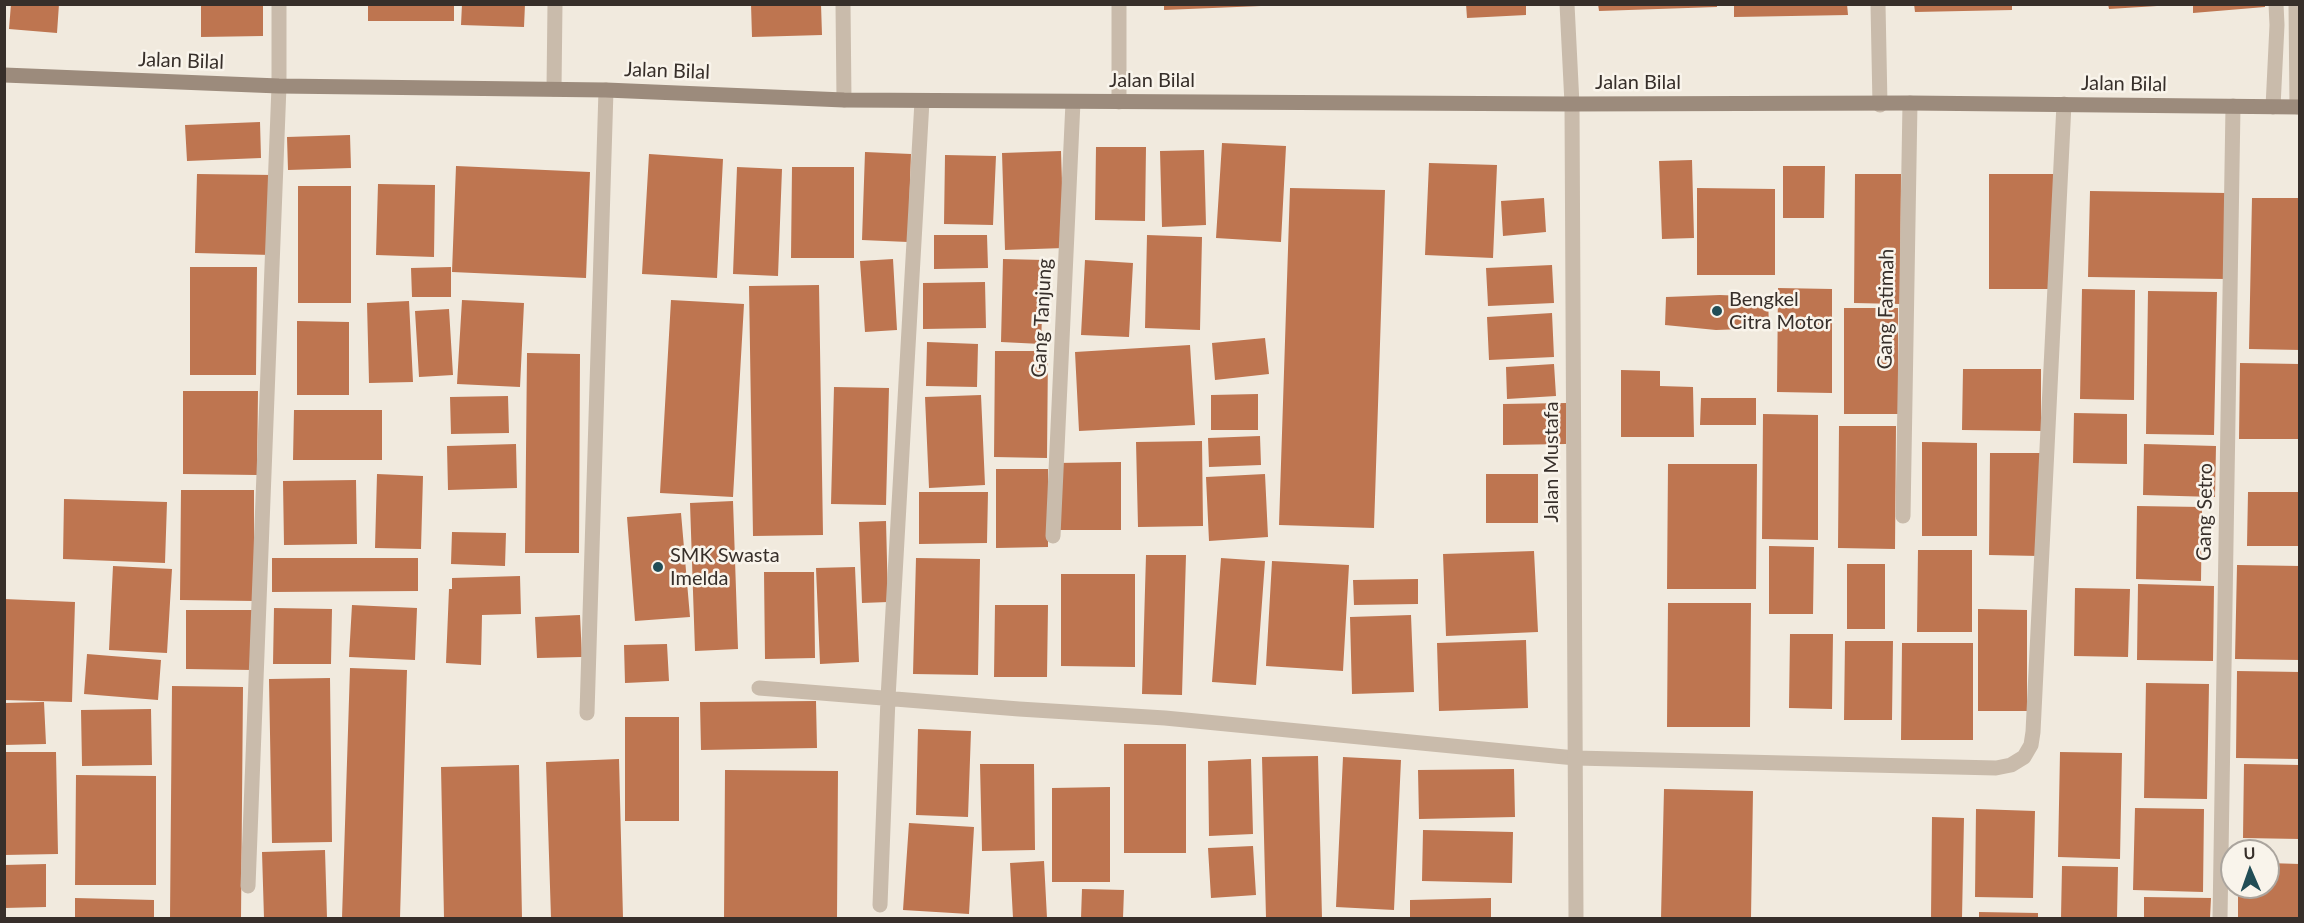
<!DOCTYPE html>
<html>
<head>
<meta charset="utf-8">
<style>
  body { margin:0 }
  #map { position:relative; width:2304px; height:923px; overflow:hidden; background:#f1eade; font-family:Lato,sans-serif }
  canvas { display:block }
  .frame { position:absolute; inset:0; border:6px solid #372f2a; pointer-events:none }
  .north { position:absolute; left:2220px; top:839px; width:60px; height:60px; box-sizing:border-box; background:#f9f4eb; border:2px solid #aba59e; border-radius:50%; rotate:358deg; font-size:16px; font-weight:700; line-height:24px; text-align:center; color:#372f2a }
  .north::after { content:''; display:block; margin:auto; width:21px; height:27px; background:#224d56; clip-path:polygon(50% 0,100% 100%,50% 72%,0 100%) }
</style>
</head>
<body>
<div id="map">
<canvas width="2304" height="923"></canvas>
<div class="frame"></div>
<div class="north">U</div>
</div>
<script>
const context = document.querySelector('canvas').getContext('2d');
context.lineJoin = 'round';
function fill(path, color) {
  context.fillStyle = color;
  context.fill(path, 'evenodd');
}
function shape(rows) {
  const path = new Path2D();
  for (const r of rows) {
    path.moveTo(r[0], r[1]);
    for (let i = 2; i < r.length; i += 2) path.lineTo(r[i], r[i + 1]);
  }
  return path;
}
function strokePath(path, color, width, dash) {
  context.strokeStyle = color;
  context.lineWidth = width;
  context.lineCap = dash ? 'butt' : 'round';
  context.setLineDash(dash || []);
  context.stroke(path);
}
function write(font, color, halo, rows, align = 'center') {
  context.font = font + ' Lato,sans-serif';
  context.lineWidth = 5;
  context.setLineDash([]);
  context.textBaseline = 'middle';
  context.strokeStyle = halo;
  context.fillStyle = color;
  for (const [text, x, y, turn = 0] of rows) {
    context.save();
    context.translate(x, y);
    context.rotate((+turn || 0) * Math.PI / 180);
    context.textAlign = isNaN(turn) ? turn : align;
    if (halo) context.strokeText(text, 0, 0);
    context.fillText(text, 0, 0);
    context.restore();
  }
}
fill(shape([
  [11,4,59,4,57,33,9,29],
  [201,4,263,4,263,36,201,37],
  [368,4,454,4,454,21,368,21],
  [462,4,525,4,524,27,461,25],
  [751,4,821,4,822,35,752,37],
  [1164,4,1261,4,1261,6,1164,10],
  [1466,4,1526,4,1526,15,1467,18],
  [1598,4,1717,4,1717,7,1599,11],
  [1734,4,1847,4,1848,15,1734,17],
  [1914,4,2012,4,2012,10,1915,12],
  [2108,4,2157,4,2157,6,2109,9],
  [2193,4,2265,4,2265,7,2193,13],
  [260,122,261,158,187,161,185,125],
  [350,135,351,168,288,170,287,137],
  [1222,143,1286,146,1281,242,1216,238],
  [1096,147,1146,147,1145,221,1095,220],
  [1204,150,1206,225,1162,227,1160,151],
  [1061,151,1064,248,1005,250,1002,153],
  [865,152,911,154,908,242,862,240],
  [649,154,723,159,717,278,642,274],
  [945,155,996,156,993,225,944,224],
  [1692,160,1694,238,1662,239,1659,161],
  [1429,163,1497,165,1493,258,1425,255],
  [456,166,590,172,586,278,452,272],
  [1783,166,1825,166,1824,218,1783,218],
  [737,167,782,169,778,276,733,274],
  [792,167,854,167,854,258,791,258],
  [197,174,273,175,271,255,195,253],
  [1855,174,1901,174,1900,304,1854,303],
  [1989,174,2055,174,2054,289,1989,289],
  [378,184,435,185,434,257,376,255],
  [298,186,351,186,351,303,298,303],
  [1290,188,1385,190,1374,528,1279,525],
  [1697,188,1775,189,1775,275,1697,275],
  [2090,191,2227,193,2226,279,2088,277],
  [1544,198,1546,232,1503,236,1501,201],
  [2252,198,2300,198,2300,350,2249,349],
  [934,235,987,235,988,268,934,269],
  [1147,235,1202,237,1200,330,1145,328],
  [893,259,897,330,865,332,860,261],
  [1003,259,1044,260,1041,344,1001,342],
  [1085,260,1133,263,1129,337,1081,335],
  [1552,265,1554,303,1488,306,1486,268],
  [190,267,257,267,256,375,190,375],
  [451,267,451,297,412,297,411,268],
  [985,282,986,328,923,329,923,283],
  [819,285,823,535,753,536,749,286],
  [1778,288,1832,289,1832,393,1777,392],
  [2082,289,2135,290,2134,400,2080,399],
  [2148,291,2217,292,2214,435,2146,434],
  [1720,295,1768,297,1769,328,1716,330,1665,325,1666,297],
  [462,300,524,303,520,387,457,384],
  [671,300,744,304,733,497,660,493],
  [409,301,413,382,369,383,367,303],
  [1844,308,1898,308,1898,414,1844,414],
  [449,309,453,375,419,377,415,311],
  [1552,313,1554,357,1489,360,1487,317],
  [297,321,349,322,349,395,297,395],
  [1265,338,1269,374,1215,380,1212,343],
  [927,342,978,344,977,387,926,386],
  [1190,345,1195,425,1079,431,1075,352],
  [995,351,1048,351,1047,458,994,457],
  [527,353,580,354,579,553,525,553],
  [2240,363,2300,364,2299,439,2239,439],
  [1554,364,1556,396,1507,399,1506,367],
  [1963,369,2041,369,2041,431,1962,430],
  [1621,370,1660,371,1660,386,1693,387,1694,437,1621,437],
  [834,387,889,388,886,505,831,504],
  [183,391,258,391,257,475,183,474],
  [1258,394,1258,430,1211,430,1211,395],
  [981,395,985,485,929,488,925,397],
  [508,396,509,433,451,434,450,397],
  [1701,398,1756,398,1756,425,1700,425],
  [1566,403,1566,444,1503,445,1503,404],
  [294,410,382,410,382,460,293,460],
  [2074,413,2127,414,2127,464,2073,463],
  [1763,414,1818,415,1818,540,1762,539],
  [1839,426,1896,426,1895,549,1838,548],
  [1260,436,1261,465,1209,467,1208,438],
  [1202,441,1203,526,1138,527,1136,442],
  [1922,442,1977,443,1977,536,1922,536],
  [516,444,517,488,448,490,447,446],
  [2144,444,2216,446,2215,497,2143,495],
  [1990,453,2040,453,2039,556,1989,555],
  [1121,462,1121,530,1057,530,1056,463],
  [1668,464,1757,464,1756,589,1667,589],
  [996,469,1048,469,1048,547,996,548],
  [377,474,423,476,421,549,375,548],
  [1265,474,1268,537,1209,541,1206,477],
  [1486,474,1538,474,1538,523,1486,523],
  [356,480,357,544,284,545,283,481],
  [181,490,254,490,254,601,180,600],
  [919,492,988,492,987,543,919,544],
  [2248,492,2300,492,2300,546,2247,546],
  [64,499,167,502,165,563,63,559],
  [733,501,738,649,695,651,690,503],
  [2137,506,2202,507,2201,581,2136,579],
  [681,513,690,617,635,621,627,517],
  [886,521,888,602,862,603,859,522],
  [452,532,506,533,505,566,451,564],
  [1769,546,1814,547,1813,614,1769,614],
  [1918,550,1972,550,1972,632,1917,632],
  [1534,551,1538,632,1446,636,1443,554],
  [1146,555,1186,555,1182,695,1142,694],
  [272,558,418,558,418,591,272,592],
  [916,558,980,559,978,675,913,674],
  [1221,558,1265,561,1256,685,1212,682],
  [1272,561,1349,565,1343,671,1266,666],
  [1847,564,1885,564,1885,629,1847,629],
  [2237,565,2300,566,2300,660,2235,659],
  [113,566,172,569,167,653,109,650],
  [855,567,859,662,820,664,816,568],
  [764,572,814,572,815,658,765,659],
  [1061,574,1135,574,1135,667,1061,666],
  [520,576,521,614,482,615,481,665,446,663,449,589,452,589,452,578],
  [1418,579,1418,604,1354,605,1353,580],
  [2138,584,2214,586,2213,661,2137,660],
  [2075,588,2130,589,2128,657,2074,656],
  [4,599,75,602,72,702,4,700],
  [1668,603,1751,603,1750,727,1667,727],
  [352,605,417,608,415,660,349,657],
  [995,605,1048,605,1047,677,994,677],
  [274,608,332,609,331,664,273,664],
  [1978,609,2027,610,2027,711,1978,711],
  [186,610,253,610,252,670,186,669],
  [580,615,582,657,537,658,535,617],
  [1411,615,1414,692,1352,694,1350,617],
  [1790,634,1833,634,1832,709,1789,708],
  [1526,640,1528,708,1439,711,1437,643],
  [1845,641,1893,641,1892,720,1844,720],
  [1902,643,1973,643,1973,740,1901,740],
  [667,644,669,681,625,683,624,645],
  [87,654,161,660,158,700,84,694],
  [350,668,407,670,400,918,342,918],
  [2237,671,2300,672,2300,759,2236,758],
  [330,678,332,842,272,843,269,679],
  [2146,683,2209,684,2207,799,2144,798],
  [172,686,243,687,241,918,170,918],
  [816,701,817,748,701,750,700,702],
  [44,702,46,744,4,745,4,703],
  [151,709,152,765,82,766,81,710],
  [625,717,679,717,679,821,625,821],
  [918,729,971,731,968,817,916,815],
  [1124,744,1186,744,1186,853,1124,853],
  [4,752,56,752,58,854,4,855],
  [2060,752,2122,753,2120,859,2058,857],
  [1318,756,1322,918,1266,918,1262,757],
  [1343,757,1401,760,1394,910,1336,907],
  [619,759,623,918,551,918,546,762],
  [1251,759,1253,834,1209,836,1208,761],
  [980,764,1034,764,1035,850,982,851],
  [2244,764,2300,765,2300,839,2243,838],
  [519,765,522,918,444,918,441,767],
  [1514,769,1515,817,1419,819,1418,770],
  [725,770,838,771,837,918,724,918],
  [76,775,156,776,156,885,75,885],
  [1110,787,1110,882,1052,882,1052,788],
  [1664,789,1753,791,1751,918,1661,918],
  [2135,808,2204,809,2203,892,2133,890],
  [1976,809,2035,811,2033,898,1975,897],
  [1932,817,1964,818,1962,918,1931,918],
  [909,823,974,827,969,914,903,910],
  [1423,830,1513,832,1512,883,1422,881],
  [1253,846,1256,895,1211,898,1208,848],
  [325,850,327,918,264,918,262,852],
  [1044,861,1047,918,1013,918,1010,863],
  [2268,863,2300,864,2300,918,2238,918,2238,887,2268,887],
  [46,864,46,907,4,908,4,865],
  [2062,866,2118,867,2117,918,2061,918],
  [1082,889,1124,890,1123,918,1081,918],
  [2144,897,2211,898,2210,918,2144,918],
  [75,898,154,900,154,918,75,918],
  [1491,898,1491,918,1410,918,1410,900],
  [1979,912,2038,913,2038,918,1979,918]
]), '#be7550');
strokePath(shape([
  [2273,107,2277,25,2276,4]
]), '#c9bbab', 15);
strokePath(shape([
  [843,4,844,100],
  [1567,4,1572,104],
  [1878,4,1880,105],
  [2296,4,2297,107],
  [554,89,555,4],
  [1119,102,1119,4],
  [1903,516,1910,103],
  [1053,536,1073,102],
  [759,688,1019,709,1165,718,1575,758,1996,768,2011,765,2024,757,2031,745,2033,732,2064,104],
  [587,713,606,90],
  [248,886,279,86,279,4],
  [880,905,888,698,922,101],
  [2220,918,2233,106]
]), '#c9bbab', 15);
strokePath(shape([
  [1572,104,1576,918]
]), '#c9bbab', 15);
strokePath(shape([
  [4,75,279,86,606,90,844,100,1572,104,1910,103,2300,107]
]), '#9c8b7c', 15);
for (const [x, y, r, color] of [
  [1717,311,6,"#224d56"],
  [658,567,6,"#224d56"]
]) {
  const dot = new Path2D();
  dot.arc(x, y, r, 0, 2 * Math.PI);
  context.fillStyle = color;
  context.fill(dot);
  strokePath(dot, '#f9f4eb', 2);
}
write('20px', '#372f2a', '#f9f4eb', [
  ["Jalan Bilal",181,61,2],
  ["Jalan Bilal",667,71,2],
  ["Jalan Bilal",1152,81],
  ["Jalan Bilal",1638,83],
  ["Jalan Bilal",2124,84,1],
  ["Gang Fatimah",1886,309,-89],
  ["Gang Tanjung",1042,318,-87],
  ["Jalan Mustafa",1552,462,-90],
  ["Gang Setro",2205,512,-89]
]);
write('20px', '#372f2a', '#f9f4eb', [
  ["Bengkel",1729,300],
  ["Citra Motor",1729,323],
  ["SMK Swasta",670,556],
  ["Imelda",670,579]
], 'left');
</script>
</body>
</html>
